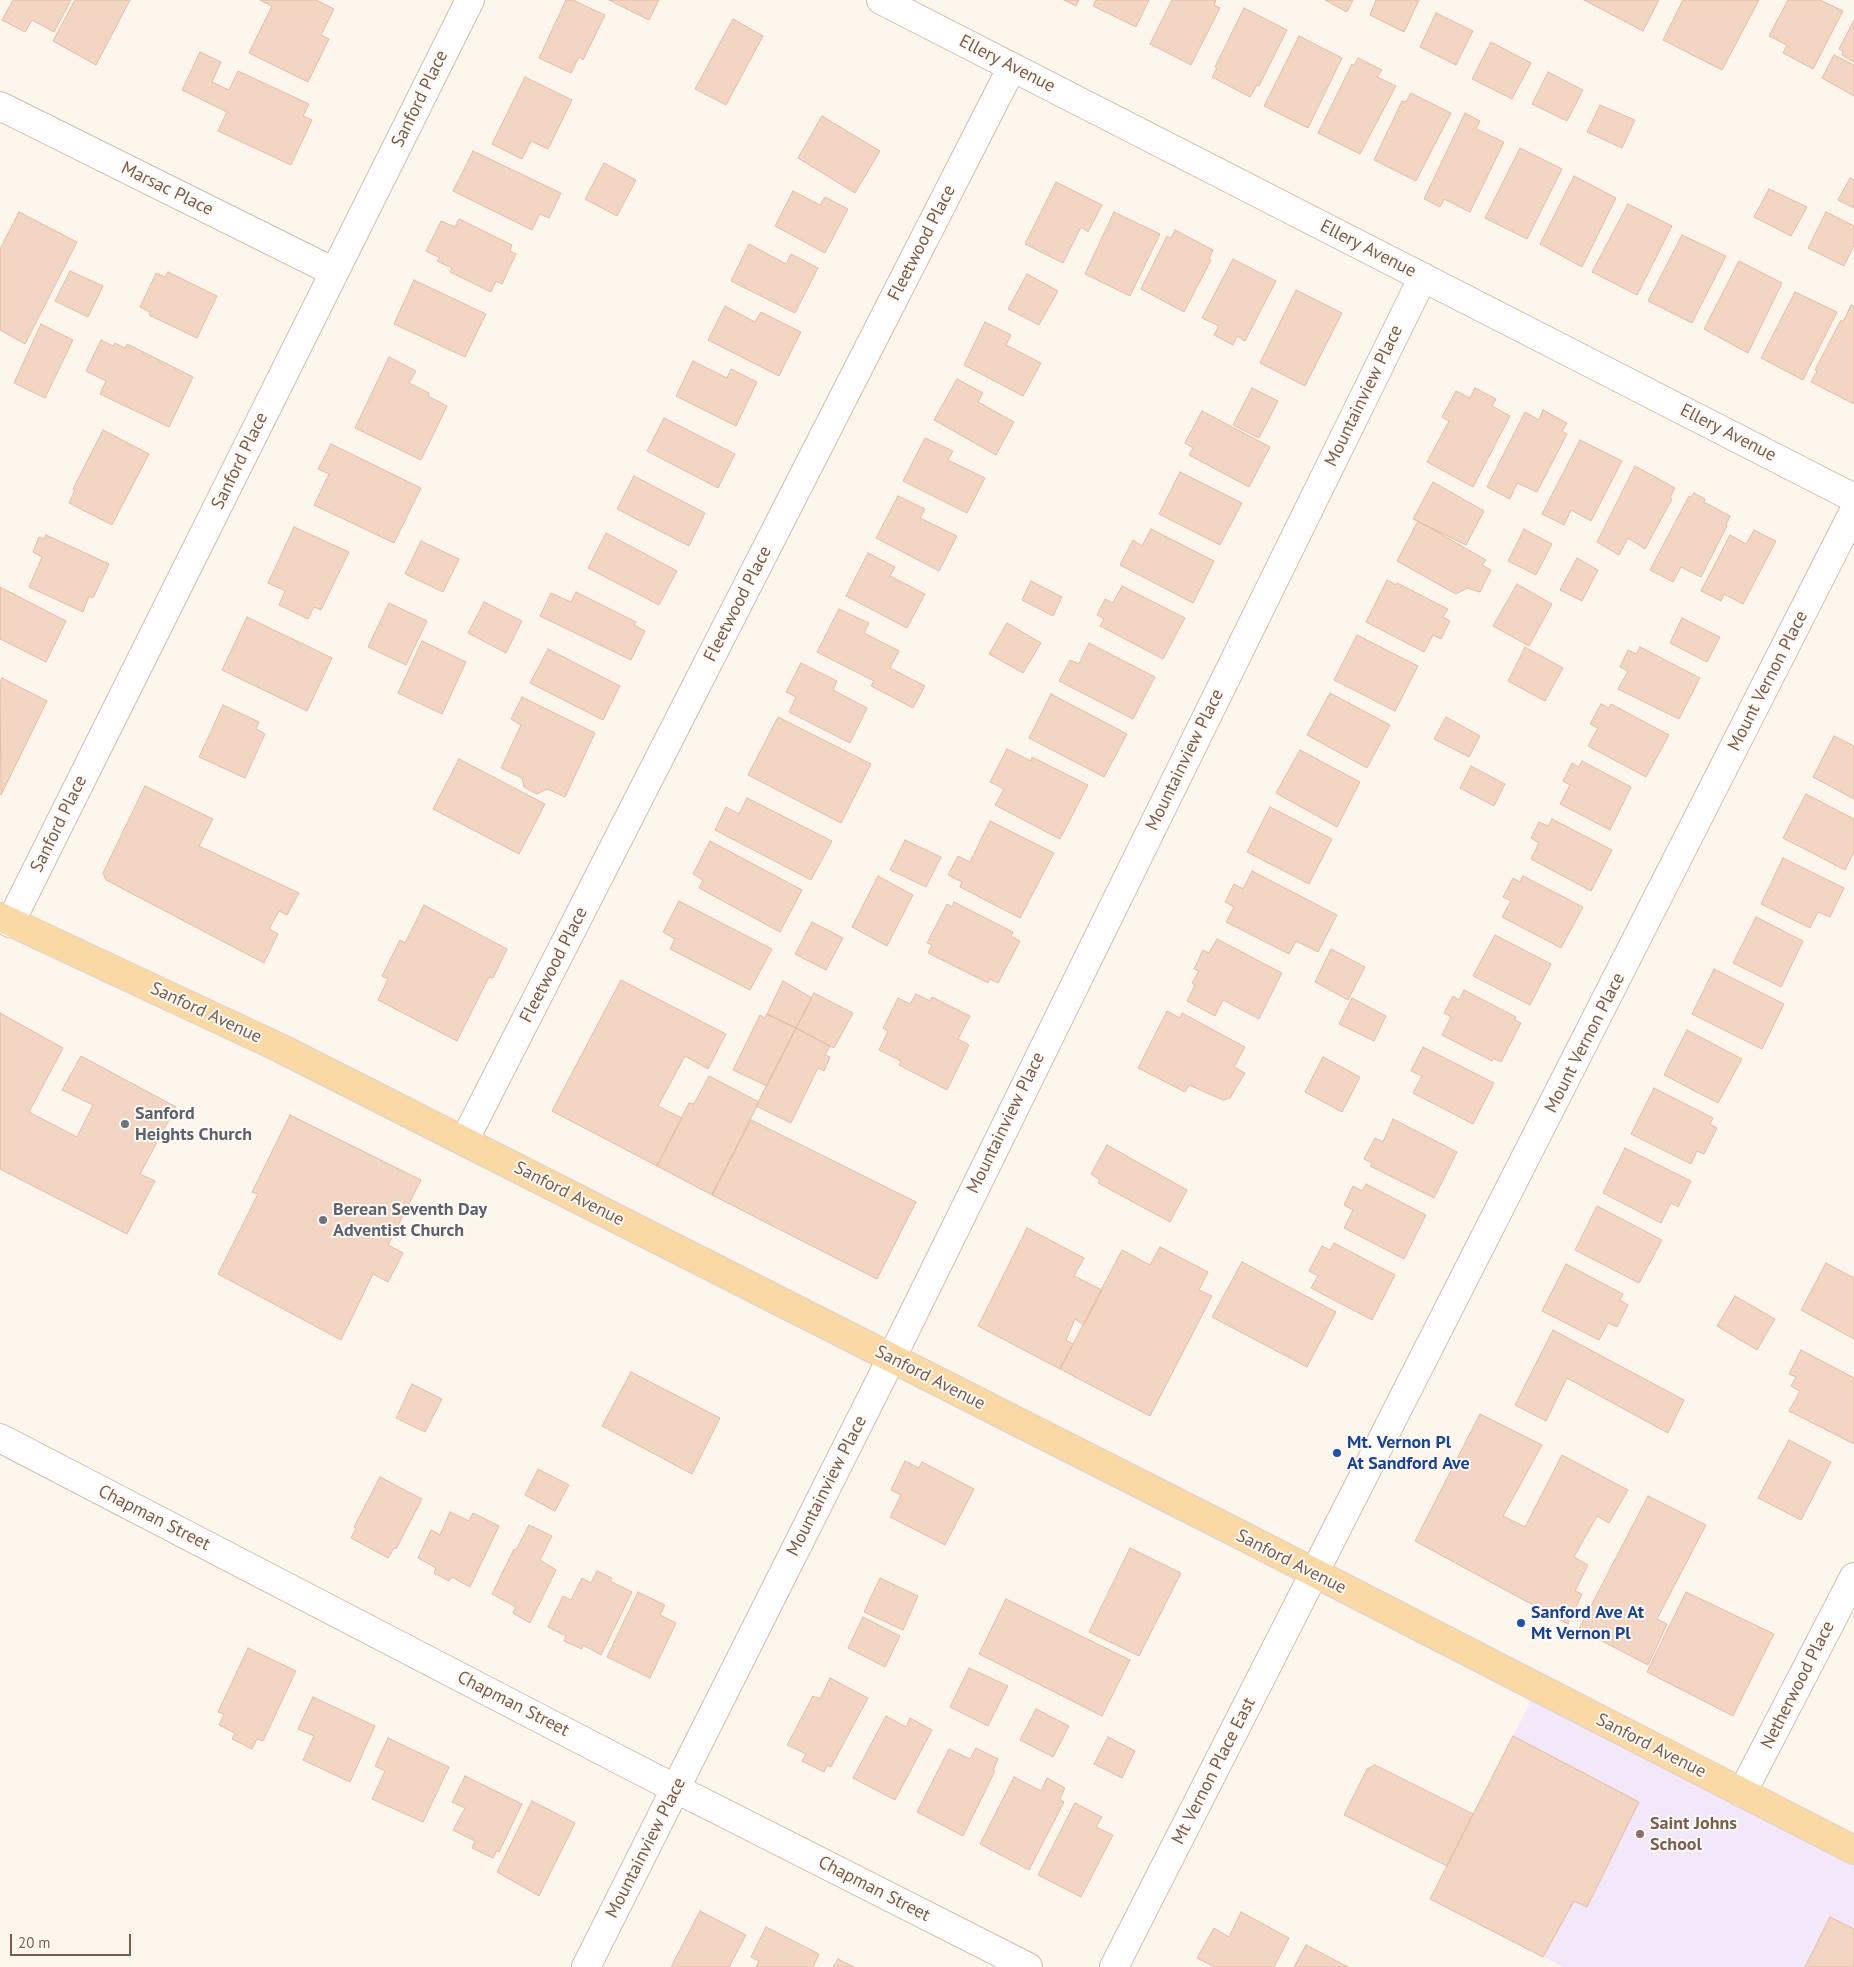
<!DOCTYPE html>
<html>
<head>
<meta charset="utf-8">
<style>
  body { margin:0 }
  #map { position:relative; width:1854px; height:1967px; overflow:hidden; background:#fdf6ec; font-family:"PT Sans",sans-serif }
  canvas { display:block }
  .scale { position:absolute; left:10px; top:1934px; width:121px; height:22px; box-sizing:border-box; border:2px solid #7a5c4d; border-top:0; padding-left:6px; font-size:15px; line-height:18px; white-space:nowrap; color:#7a5c4d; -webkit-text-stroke:4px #fffaf3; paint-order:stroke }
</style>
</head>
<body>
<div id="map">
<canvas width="1854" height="1967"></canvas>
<div class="scale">20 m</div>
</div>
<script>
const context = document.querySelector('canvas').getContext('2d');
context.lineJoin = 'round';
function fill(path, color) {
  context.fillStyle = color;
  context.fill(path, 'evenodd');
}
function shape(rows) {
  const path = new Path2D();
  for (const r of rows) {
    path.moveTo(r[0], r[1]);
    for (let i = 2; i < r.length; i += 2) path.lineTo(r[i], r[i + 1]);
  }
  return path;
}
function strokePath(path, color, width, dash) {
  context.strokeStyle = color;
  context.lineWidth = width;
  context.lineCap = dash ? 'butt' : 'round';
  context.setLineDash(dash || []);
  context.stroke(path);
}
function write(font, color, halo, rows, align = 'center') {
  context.font = font + ' "PT Sans",sans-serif';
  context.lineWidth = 4;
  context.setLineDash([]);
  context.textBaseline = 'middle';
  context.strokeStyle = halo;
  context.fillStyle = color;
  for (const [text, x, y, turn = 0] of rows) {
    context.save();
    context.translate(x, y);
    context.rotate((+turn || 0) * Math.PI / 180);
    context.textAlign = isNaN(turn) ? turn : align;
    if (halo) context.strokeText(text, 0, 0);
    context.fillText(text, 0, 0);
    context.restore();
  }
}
fill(shape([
  [1536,1691,1854,1853,1854,1967,1563,1967,1430,1899]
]), '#f3e8fa');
const building = shape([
  [13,0,71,0,54,32,32,20,25,32,2,20,13,0],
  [75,0,130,0,96,65,53,41,75,0],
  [260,0,316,0,334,9,321,35,329,39,308,82,249,53,272,6,260,0],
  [566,0,573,0,605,15,583,60,579,57,571,73,539,58,566,0],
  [609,0,659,0,649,20,609,0],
  [1064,0,1079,0,1076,6,1064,0],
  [1096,0,1149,0,1136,27,1093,6,1096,0],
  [1172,0,1216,0,1214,5,1220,8,1191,65,1150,44,1172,0],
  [1325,0,1353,0,1347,12,1325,0],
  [1376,0,1419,0,1404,32,1370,15,1376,0],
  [1584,0,1659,0,1643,31,1584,0],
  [1683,0,1759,0,1722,70,1663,40,1683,0],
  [1788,0,1820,0,1843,11,1813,69,1783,53,1787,45,1769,36,1788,0],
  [1244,8,1287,30,1259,86,1257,85,1250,97,1212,77,1217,68,1215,67,1244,8],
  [1436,13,1473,31,1456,65,1420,47,1436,13],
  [733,19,763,36,726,105,695,89,733,19],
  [1854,20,1854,62,1842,55,1843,51,1839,49,1854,20],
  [1299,36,1342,58,1308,128,1264,106,1299,36],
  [1491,42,1531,63,1512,99,1472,79,1491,42],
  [200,52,221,62,212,82,229,90,238,71,309,104,303,116,312,120,291,165,218,131,227,112,182,90,200,52],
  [1834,55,1854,65,1854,96,1822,78,1834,55],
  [1358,58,1382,70,1377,77,1396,86,1360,154,1318,133,1352,64,1354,66,1358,58],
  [1548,72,1583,90,1567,121,1532,104,1548,72],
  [525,77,572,100,548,149,531,141,522,159,492,144,525,77],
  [1411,93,1451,113,1416,181,1374,160,1402,101,1406,102,1411,93],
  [1600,105,1635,120,1622,148,1587,132,1600,105],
  [1465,113,1480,121,1476,129,1504,142,1470,212,1444,199,1440,207,1424,199,1465,113],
  [822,116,880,151,855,193,798,158,822,116],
  [1520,148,1562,169,1527,239,1485,218,1520,148],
  [473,151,561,193,549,218,540,214,532,230,453,191,473,151],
  [604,163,636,180,617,216,585,199,604,163],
  [1574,176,1616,198,1582,267,1540,244,1574,176],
  [1850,178,1854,180,1854,208,1838,200,1850,178],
  [1056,182,1102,205,1088,232,1081,227,1063,263,1025,244,1056,182],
  [1769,189,1807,207,1791,236,1754,217,1769,189],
  [793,191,820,205,825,197,848,209,825,253,775,226,793,191],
  [1628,204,1672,226,1637,295,1592,272,1628,204],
  [19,212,77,242,25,344,0,330,0,249,19,212],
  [1114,212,1160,234,1130,296,1085,274,1114,212],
  [1826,212,1854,226,1854,245,1844,266,1808,248,1826,212],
  [459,219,512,245,510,251,516,254,502,284,496,281,491,292,450,272,452,268,437,261,440,258,426,251,441,221,455,227,459,219],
  [1175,230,1213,250,1209,259,1211,260,1184,312,1141,289,1167,236,1171,238,1175,230],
  [1682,235,1726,256,1692,323,1648,301,1682,235],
  [749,244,786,264,791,254,818,268,795,313,731,281,749,244],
  [1233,259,1276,281,1245,341,1237,336,1233,345,1214,335,1219,326,1202,318,1233,259],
  [1739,261,1782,283,1748,353,1704,329,1739,261],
  [70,271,103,286,88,317,55,301,70,271],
  [168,272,217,296,197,338,149,315,150,312,140,307,156,273,165,277,168,272],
  [1027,274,1058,291,1039,325,1008,309,1027,274],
  [414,280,486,314,465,357,394,324,414,280],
  [1296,290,1342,313,1305,386,1260,363,1296,290],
  [1795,292,1837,312,1803,380,1761,358,1795,292],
  [1851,305,1854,306,1854,404,1811,382,1817,371,1815,370,1841,320,1843,322,1851,305],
  [725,306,755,322,761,312,801,332,779,376,708,340,725,306],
  [985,322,1011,335,1006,345,1041,363,1023,396,964,365,985,322],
  [41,324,73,340,45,398,14,383,41,324],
  [101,340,113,346,115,343,125,348,127,344,193,377,169,427,100,394,106,381,86,371,101,340],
  [389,357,416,371,409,383,429,393,428,396,447,406,421,460,355,428,389,357],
  [693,361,727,378,731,369,757,382,736,426,676,396,693,361],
  [957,379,983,393,978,402,1014,422,996,455,934,420,957,379],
  [1252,388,1278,401,1259,438,1233,425,1252,388],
  [1475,388,1496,399,1492,406,1510,416,1473,487,1427,462,1449,421,1442,417,1456,391,1470,398,1475,388],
  [1543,410,1567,423,1562,431,1567,434,1537,492,1517,483,1510,499,1487,487,1525,412,1539,420,1543,410],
  [1202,411,1270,447,1249,487,1189,455,1193,448,1185,443,1202,411],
  [664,418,735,454,718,488,647,451,664,418],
  [103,430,149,454,112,525,69,503,75,490,73,489,103,430],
  [925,438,953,451,948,460,985,478,967,513,903,481,925,438],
  [1580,440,1622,461,1591,521,1571,510,1564,525,1542,514,1580,440],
  [331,444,421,488,394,543,314,505,329,474,318,469,331,444],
  [1635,466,1675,488,1670,498,1672,499,1645,549,1628,538,1619,555,1597,542,1635,466],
  [1180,472,1242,503,1220,545,1159,514,1180,472],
  [634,476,705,513,689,546,617,509,634,476],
  [1433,482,1484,511,1466,545,1413,519,1433,482],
  [1694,493,1705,499,1704,502,1730,516,1726,525,1727,526,1701,577,1681,567,1673,582,1650,570,1689,496,1691,497,1694,493],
  [898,496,925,509,920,518,957,536,939,571,876,538,898,496],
  [1418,521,1486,560,1482,565,1491,570,1480,592,1467,588,1456,594,1397,561,1418,521],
  [294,527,349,552,321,610,314,607,308,619,279,605,285,591,268,583,294,527],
  [1151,529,1214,561,1193,603,1120,565,1133,540,1142,546,1151,529],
  [1524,529,1552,544,1536,575,1508,561,1524,529],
  [1754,530,1776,541,1743,604,1724,594,1721,601,1701,591,1730,535,1746,544,1754,530],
  [606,533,677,571,659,605,588,568,606,533],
  [46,535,109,564,93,598,89,596,83,612,29,587,42,557,33,552,39,537,44,539,46,535],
  [421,541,459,559,443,592,405,574,421,541],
  [868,553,895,567,890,576,925,594,907,628,846,596,868,553],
  [1577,558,1598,570,1582,601,1560,590,1577,558],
  [1387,580,1396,585,1397,583,1448,609,1443,617,1450,621,1441,639,1433,635,1424,652,1366,622,1387,580],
  [1031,581,1062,597,1053,616,1022,600,1031,581],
  [1517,584,1552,604,1529,646,1493,626,1517,584],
  [1122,586,1185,618,1163,659,1100,626,1104,619,1097,615,1105,599,1113,603,1122,586],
  [0,587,66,621,46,662,0,639,0,587],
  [576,592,636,622,634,625,645,631,631,660,540,616,551,593,571,602,576,592],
  [484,602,522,621,506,653,468,633,484,602],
  [389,603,427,621,406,665,368,647,389,603],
  [839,609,869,623,864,633,899,651,890,668,925,686,913,708,871,686,874,681,817,652,839,609],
  [247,617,332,658,307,711,222,670,247,617],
  [1682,618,1720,637,1707,662,1670,643,1682,618],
  [1007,623,1041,643,1023,673,989,654,1007,623],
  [1357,635,1418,666,1395,711,1334,680,1357,635],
  [422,641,466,662,442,714,398,693,422,641],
  [1089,643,1155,677,1133,719,1059,681,1070,660,1079,664,1089,643],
  [1525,647,1563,668,1545,701,1508,681,1525,647],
  [1640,647,1700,678,1679,719,1618,689,1628,671,1620,667,1628,650,1636,654,1640,647],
  [548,649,620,686,603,720,530,683,548,649],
  [801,663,837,681,833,690,867,708,850,743,789,712,796,697,786,692,801,663],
  [2,678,47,701,1,795,0,682,2,678],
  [1330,693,1390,725,1367,768,1307,735,1330,693],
  [1051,694,1127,734,1104,777,1029,738,1051,694],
  [522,697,595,733,565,797,547,789,537,794,524,787,522,778,501,768,521,725,511,719,522,697],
  [1601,704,1609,708,1611,704,1669,735,1646,777,1588,746,1598,728,1590,724,1601,704],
  [223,705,259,722,256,729,265,734,245,778,199,757,223,705],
  [778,717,871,764,841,823,748,775,778,717],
  [1446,717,1480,736,1469,757,1434,739,1446,717],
  [1834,736,1854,746,1854,799,1813,777,1834,736],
  [1007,749,1031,761,1032,757,1088,785,1060,839,995,805,1004,789,990,782,1007,749],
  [1300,750,1360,782,1337,827,1276,793,1300,750],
  [459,759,545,804,519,854,433,809,459,759],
  [1582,761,1631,787,1610,830,1560,804,1570,785,1563,781,1572,763,1579,767,1582,761],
  [1471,766,1505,784,1494,806,1460,788,1471,766],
  [145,786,213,819,199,846,299,893,287,915,279,911,269,929,278,934,264,963,106,880,103,873,145,786],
  [1806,794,1854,819,1854,852,1845,870,1783,838,1806,794],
  [747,798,832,841,811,880,715,830,726,807,739,814,747,798],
  [1270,807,1332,839,1309,884,1247,852,1270,807],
  [1552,819,1612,850,1591,891,1531,859,1539,843,1531,838,1539,822,1548,826,1552,819],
  [990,821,1054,853,1020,918,960,887,962,882,948,875,958,856,970,862,990,821],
  [905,840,941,857,926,887,890,870,905,840],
  [710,841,802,890,780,932,699,888,703,880,693,874,710,841],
  [1783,858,1844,888,1830,917,1818,912,1810,928,1761,904,1783,858],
  [1252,871,1337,915,1318,952,1296,941,1289,954,1226,922,1234,907,1225,902,1234,884,1243,889,1252,871],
  [878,876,913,895,887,946,852,927,878,876],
  [1523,876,1583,907,1561,948,1502,917,1511,901,1503,897,1513,878,1520,882,1523,876],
  [679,901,772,949,750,990,670,949,675,939,663,932,679,901],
  [954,902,1013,932,1011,936,1020,941,998,983,990,979,988,983,928,953,932,945,927,943,947,904,952,907,954,902],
  [424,905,507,949,493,978,489,977,457,1041,378,1000,388,979,382,976,400,940,405,943,424,905],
  [1756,917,1803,941,1781,987,1733,963,1756,917],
  [812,922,843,938,826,970,795,954,812,922],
  [1495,935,1551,964,1530,1005,1473,976,1495,935],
  [1217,939,1282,973,1259,1019,1223,1000,1215,1016,1187,1001,1195,985,1192,983,1199,971,1194,969,1203,950,1209,953,1217,939],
  [1331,949,1365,967,1348,1000,1315,982,1331,949],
  [1714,969,1784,1004,1762,1049,1692,1014,1714,969],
  [621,980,726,1034,708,1069,685,1056,658,1106,682,1118,657,1166,552,1111,621,980],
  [783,981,812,998,796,1028,767,1014,783,981],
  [1464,990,1516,1017,1514,1020,1521,1023,1501,1062,1493,1058,1492,1061,1442,1035,1451,1017,1444,1013,1453,996,1459,1000,1464,990],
  [814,993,853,1013,834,1048,796,1028,814,993],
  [916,994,930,1001,932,997,970,1016,958,1039,969,1045,947,1090,899,1065,901,1061,879,1050,888,1031,883,1028,898,998,910,1004,916,994],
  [1352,998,1386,1016,1374,1041,1339,1024,1352,998],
  [1167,1011,1180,1018,1182,1013,1245,1047,1234,1067,1245,1073,1230,1098,1223,1100,1189,1085,1185,1092,1138,1068,1167,1011],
  [0,1013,63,1048,29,1112,77,1137,93,1105,62,1090,81,1056,176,1107,140,1174,155,1181,127,1234,0,1169,0,1013],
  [767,1014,796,1028,767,1086,733,1070,760,1015,765,1018,767,1014],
  [796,1028,830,1046,825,1055,830,1057,824,1071,818,1068,791,1123,756,1106,796,1028],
  [1687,1030,1742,1059,1718,1103,1664,1075,1687,1030],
  [1423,1047,1494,1083,1473,1124,1413,1093,1422,1076,1411,1071,1423,1047],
  [1323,1057,1360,1077,1342,1112,1305,1092,1323,1057],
  [709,1076,759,1102,712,1195,657,1166,689,1103,694,1104,709,1076],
  [1654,1088,1713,1118,1710,1124,1717,1128,1704,1154,1697,1151,1691,1164,1631,1134,1654,1088],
  [290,1115,421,1180,388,1245,403,1253,388,1282,373,1274,341,1340,218,1274,258,1194,252,1192,290,1115],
  [1393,1119,1457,1152,1434,1198,1370,1166,1372,1163,1364,1159,1375,1138,1383,1142,1393,1119],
  [751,1120,916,1202,877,1279,712,1195,751,1120],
  [1107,1145,1187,1190,1170,1222,1098,1183,1100,1180,1091,1174,1107,1145],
  [1625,1148,1691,1181,1678,1207,1671,1203,1661,1223,1603,1193,1625,1148],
  [1366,1184,1426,1215,1404,1259,1344,1228,1353,1210,1344,1205,1353,1186,1362,1191,1366,1184],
  [1597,1206,1662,1240,1639,1283,1575,1250,1597,1206],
  [1027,1228,1084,1258,1074,1276,1102,1290,1084,1325,1075,1319,1066,1340,1073,1344,1060,1369,978,1326,1027,1228],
  [1334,1243,1395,1275,1372,1320,1311,1288,1318,1276,1309,1271,1322,1246,1330,1250,1334,1243],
  [1160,1247,1208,1272,1199,1290,1212,1296,1150,1416,1060,1369,1122,1250,1150,1265,1160,1247],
  [1242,1262,1336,1312,1307,1367,1212,1317,1242,1262],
  [1826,1263,1854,1278,1854,1339,1801,1310,1826,1263],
  [1566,1264,1623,1294,1620,1300,1628,1305,1617,1327,1608,1323,1599,1340,1542,1311,1566,1264],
  [1735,1296,1775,1319,1757,1350,1717,1326,1735,1296],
  [1553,1330,1684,1400,1668,1433,1567,1378,1546,1421,1515,1405,1553,1330],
  [1801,1350,1854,1378,1854,1444,1789,1411,1800,1391,1791,1386,1796,1377,1789,1374,1801,1350],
  [631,1372,720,1418,692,1474,602,1426,631,1372],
  [412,1384,442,1399,425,1432,396,1418,412,1384],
  [1480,1414,1542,1445,1503,1516,1525,1527,1562,1455,1628,1490,1609,1523,1597,1516,1574,1557,1588,1565,1575,1591,1582,1594,1568,1624,1415,1541,1480,1414],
  [1789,1440,1831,1462,1801,1520,1758,1498,1789,1440],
  [905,1461,919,1468,922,1462,974,1489,945,1545,890,1517,901,1495,891,1490,905,1461],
  [538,1469,569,1485,555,1511,525,1495,538,1469],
  [380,1477,422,1499,396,1549,394,1548,388,1558,351,1538,356,1528,354,1527,380,1477],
  [1648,1496,1706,1525,1657,1619,1667,1624,1648,1665,1579,1629,1648,1496],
  [450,1512,469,1521,473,1513,499,1526,470,1587,452,1577,449,1581,434,1573,436,1568,418,1558,431,1530,440,1535,450,1512],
  [529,1525,552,1536,540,1560,556,1570,530,1623,513,1613,516,1607,492,1594,514,1549,516,1550,529,1525],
  [1130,1548,1181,1573,1139,1656,1089,1632,1130,1548],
  [597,1571,612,1578,610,1581,632,1592,601,1655,583,1645,582,1649,564,1641,566,1636,548,1627,563,1596,571,1600,582,1578,591,1583,597,1571],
  [880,1578,918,1596,903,1630,864,1612,880,1578],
  [638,1592,665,1605,660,1615,676,1623,650,1678,607,1657,638,1592],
  [1686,1592,1774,1634,1733,1716,1647,1672,1686,1592],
  [1006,1599,1130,1660,1102,1716,979,1654,1006,1599],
  [863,1617,900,1636,885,1667,848,1648,863,1617],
  [248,1648,296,1671,263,1741,257,1739,252,1749,232,1739,235,1733,219,1725,224,1714,218,1712,248,1648],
  [969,1668,1008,1686,988,1726,950,1707,969,1668],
  [830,1678,868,1698,831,1767,827,1765,824,1772,802,1761,806,1754,787,1745,813,1696,820,1699,830,1678],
  [313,1697,375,1726,350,1782,303,1760,314,1736,298,1729,313,1697],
  [1036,1709,1069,1726,1053,1757,1020,1740,1036,1709],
  [886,1716,906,1727,910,1718,932,1730,895,1800,853,1778,886,1716],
  [1513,1736,1639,1802,1587,1907,1574,1901,1543,1957,1430,1899,1513,1736],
  [1108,1737,1135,1751,1122,1778,1094,1764,1108,1737],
  [388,1738,449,1767,423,1822,372,1799,385,1771,375,1766,388,1738],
  [976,1748,998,1759,993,1770,995,1771,963,1836,917,1812,949,1749,970,1759,976,1748],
  [1375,1765,1473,1814,1447,1866,1344,1815,1367,1769,1375,1765],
  [465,1776,522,1804,499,1852,497,1850,493,1858,472,1848,475,1841,453,1830,465,1808,452,1802,465,1776],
  [1014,1777,1041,1791,1047,1778,1065,1788,1060,1799,1064,1802,1029,1870,980,1844,1014,1777],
  [532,1801,575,1823,539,1896,497,1872,532,1801],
  [1075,1803,1102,1817,1096,1827,1113,1835,1081,1897,1038,1875,1075,1803],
  [700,1911,746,1935,729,1967,671,1967,700,1911],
  [1241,1912,1289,1938,1274,1967,1215,1967,1197,1958,1214,1928,1229,1937,1241,1912],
  [1830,1917,1854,1929,1854,1967,1805,1967,1830,1917],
  [766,1927,819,1954,813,1967,756,1967,759,1961,751,1957,766,1927],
  [1306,1945,1348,1967,1294,1967,1306,1945],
  [838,1959,854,1967,833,1967,838,1959]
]);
fill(building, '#f3d5c3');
strokePath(building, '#e6bba3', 1);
const minor = shape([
  [881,0,1854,498],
  [0,106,334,272],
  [10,923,470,0],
  [464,1141,1012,67],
  [0,1438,641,1771,1028,1967],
  [1742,1793,1854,1577],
  [586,1967,896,1349,1423,277],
  [1114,1967,1854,511]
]);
const major = shape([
  [0,917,280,1048,1239,1534,1854,1850]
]);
strokePath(minor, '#d1beb0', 30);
strokePath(major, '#dad1cd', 30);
strokePath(minor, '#fff', 28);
strokePath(major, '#fbd9a5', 28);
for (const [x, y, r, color] of [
  [125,1124,5,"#6b7280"],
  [323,1220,5,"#6b7280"],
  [1337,1453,5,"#1a4fb4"],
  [1521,1623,5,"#1a4fb4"],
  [1640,1834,5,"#8d6e63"]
]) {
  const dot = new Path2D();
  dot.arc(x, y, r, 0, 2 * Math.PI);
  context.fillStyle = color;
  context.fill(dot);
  strokePath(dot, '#fffaf3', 2);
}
write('18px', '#7a5c4d', '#fffaf3', [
  ["Ellery Avenue",1007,64,27],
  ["Sanford Place",420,99,-64],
  ["Marsac Place",167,189,26],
  ["Fleetwood Place",922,243,-63],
  ["Ellery Avenue",1368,249,27],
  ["Mountainview Place",1364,396,-64],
  ["Ellery Avenue",1728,433,27],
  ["Sanford Place",240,461,-64],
  ["Fleetwood Place",738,604,-63],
  ["Mount Vernon Place",1768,681,-63],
  ["Mountainview Place",1185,760,-64],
  ["Sanford Place",59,824,-64],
  ["Fleetwood Place",554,965,-63],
  ["Sanford Avenue",206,1013,25],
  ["Mount Vernon Place",1585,1043,-63],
  ["Mountainview Place",1006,1123,-64],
  ["Sanford Avenue",569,1194,27],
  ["Sanford Avenue",930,1378,27],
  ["Mountainview Place",827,1486,-63],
  ["Chapman Street",154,1518,27],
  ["Sanford Avenue",1291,1562,27],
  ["Netherwood Place",1798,1685,-63],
  ["Chapman Street",513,1704,27],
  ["Sanford Avenue",1651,1746,27],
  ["Mt Vernon Place East",1214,1771,-63],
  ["Mountainview Place",646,1848,-63],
  ["Chapman Street",874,1889,27]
]);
write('bold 18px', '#5b616d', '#fffaf3', [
  ["Sanford",135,1114],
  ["Heights Church",135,1135],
  ["Berean Seventh Day",333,1210],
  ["Adventist Church",333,1231]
], 'left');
write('bold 18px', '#164399', '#fffaf3', [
  ["Mt. Vernon Pl",1347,1443],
  ["At Sandford Ave",1347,1464],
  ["Sanford Ave At",1531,1613],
  ["Mt Vernon Pl",1531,1634]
], 'left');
write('bold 18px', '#785e54', '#fffaf3', [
  ["Saint Johns",1650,1824],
  ["School",1650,1845]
], 'left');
</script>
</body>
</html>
